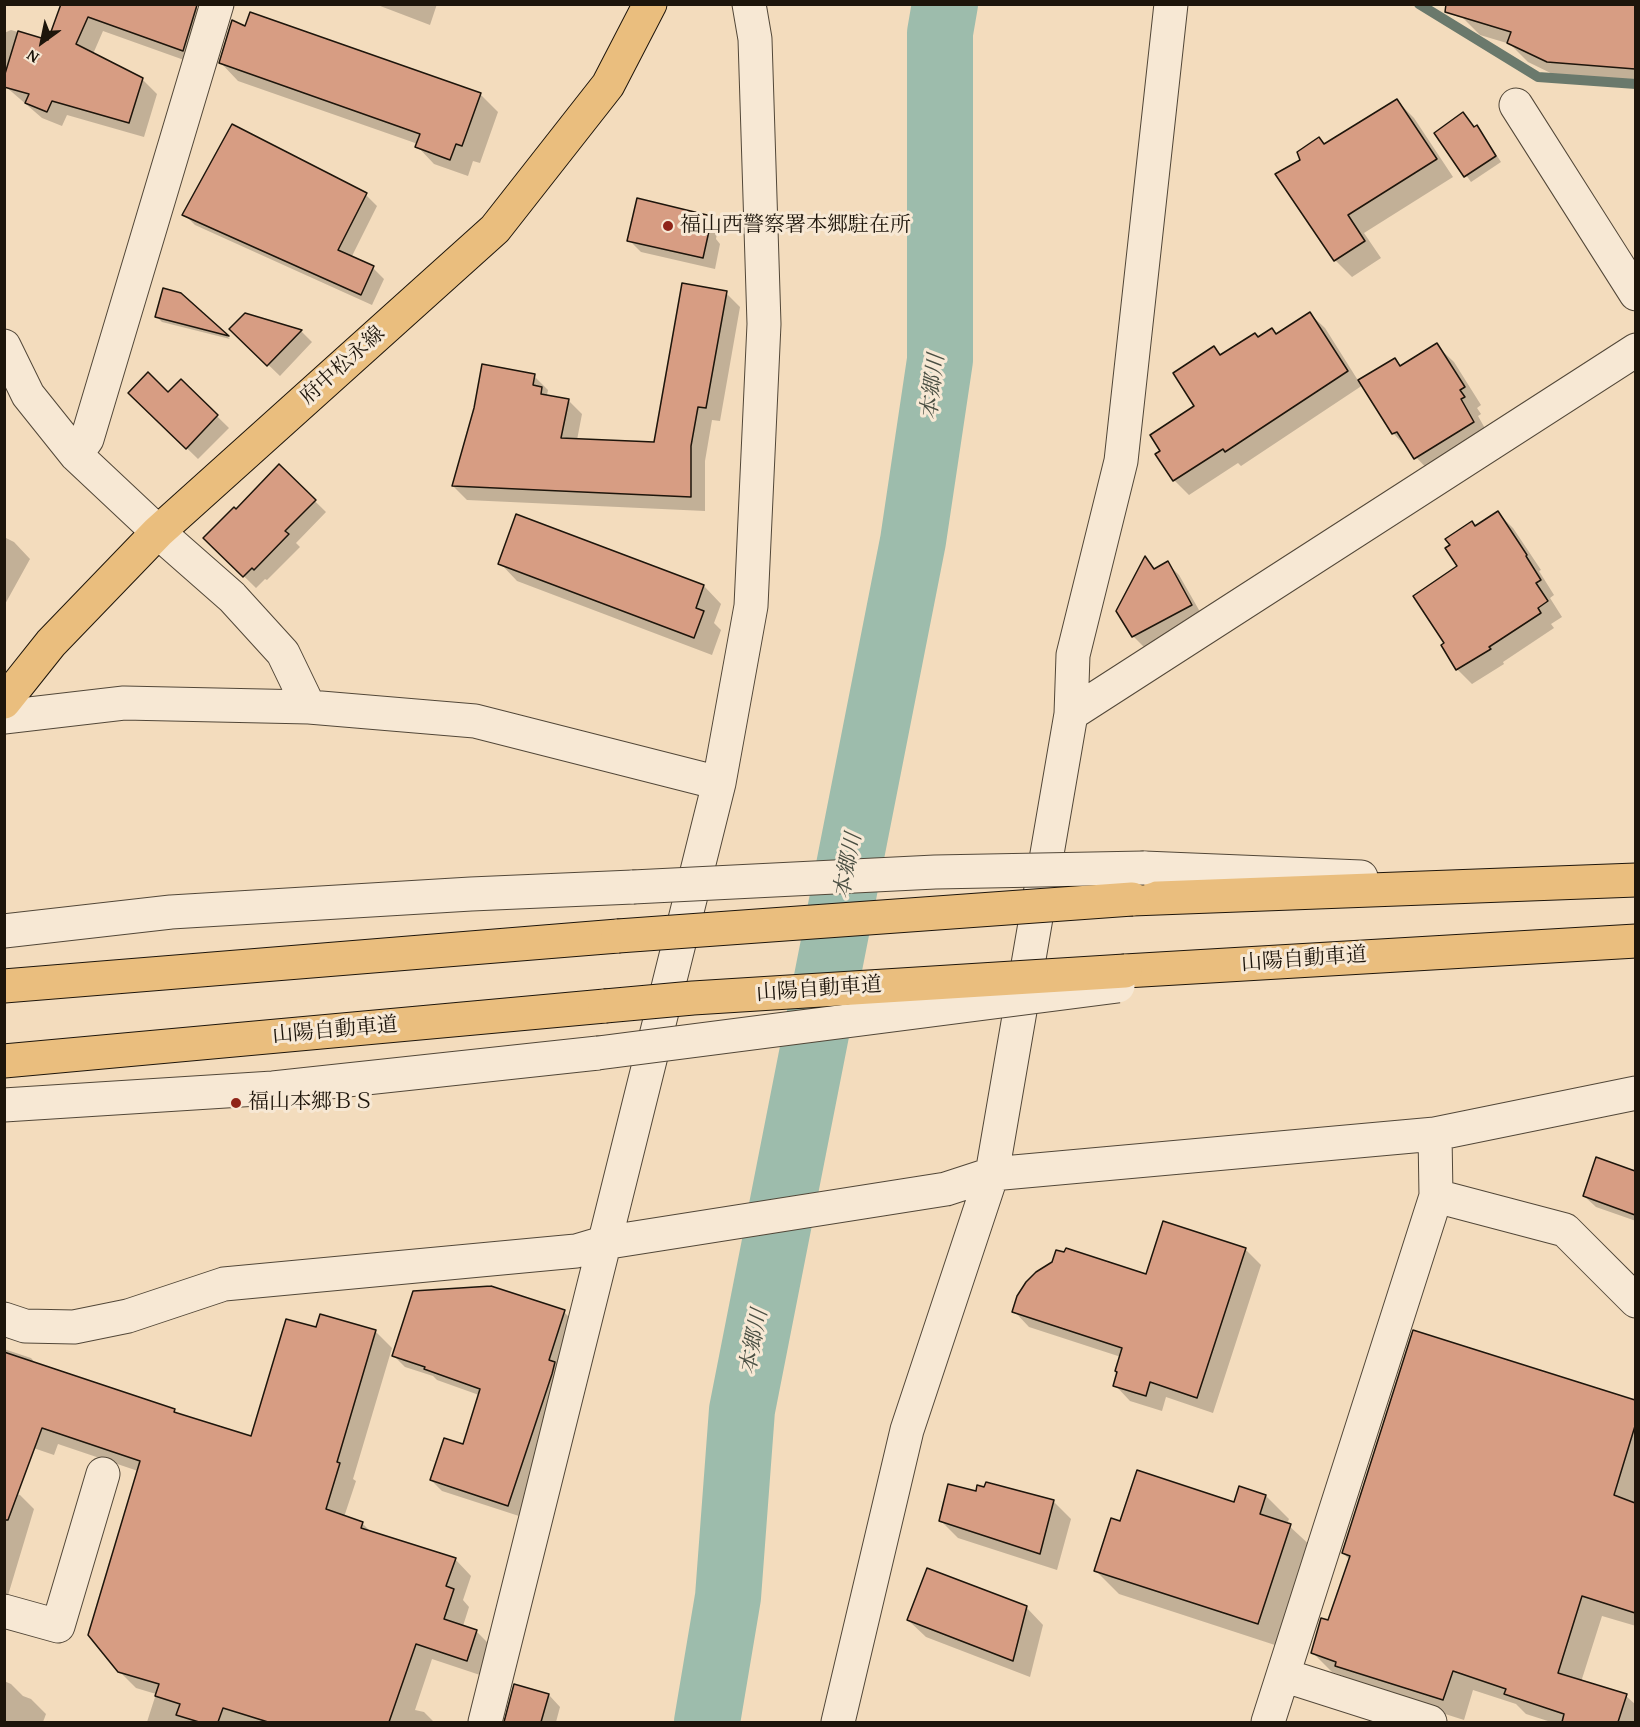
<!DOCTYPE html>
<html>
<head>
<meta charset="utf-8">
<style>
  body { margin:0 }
  #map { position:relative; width:1640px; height:1727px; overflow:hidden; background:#f3dcbd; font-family:"Gentium Book Plus",serif }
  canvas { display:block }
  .frame { position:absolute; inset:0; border:6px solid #1d150b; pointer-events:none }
  .north { position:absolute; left:12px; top:12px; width:60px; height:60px; -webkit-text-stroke:4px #f7e8d4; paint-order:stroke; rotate:213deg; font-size:16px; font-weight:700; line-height:24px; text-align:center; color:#1d150b }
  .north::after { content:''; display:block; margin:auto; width:21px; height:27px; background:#1d150b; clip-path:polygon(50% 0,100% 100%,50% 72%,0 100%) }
</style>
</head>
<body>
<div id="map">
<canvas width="1640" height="1727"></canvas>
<div class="frame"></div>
<div class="north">N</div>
</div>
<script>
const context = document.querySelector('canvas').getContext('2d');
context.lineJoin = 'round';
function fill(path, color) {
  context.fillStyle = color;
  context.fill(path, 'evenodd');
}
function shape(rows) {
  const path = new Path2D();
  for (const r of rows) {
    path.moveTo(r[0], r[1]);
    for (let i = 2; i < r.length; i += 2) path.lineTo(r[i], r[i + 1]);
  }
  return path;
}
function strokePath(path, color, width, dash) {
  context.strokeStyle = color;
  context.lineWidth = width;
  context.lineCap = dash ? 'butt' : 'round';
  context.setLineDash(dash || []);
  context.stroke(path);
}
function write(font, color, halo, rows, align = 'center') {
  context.font = font + ' "Gentium Book Plus","Noto Serif JP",serif';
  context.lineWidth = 6;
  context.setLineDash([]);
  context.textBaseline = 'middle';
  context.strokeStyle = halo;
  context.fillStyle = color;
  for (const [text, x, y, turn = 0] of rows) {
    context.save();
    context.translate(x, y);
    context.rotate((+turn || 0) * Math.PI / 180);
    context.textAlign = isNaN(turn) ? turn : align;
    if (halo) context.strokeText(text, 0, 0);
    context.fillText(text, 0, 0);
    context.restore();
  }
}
fill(shape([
  [82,4,191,4,196,7,211,22,198,65,103,31,93,54,142,79,157,94,144,137,67,115,62,126,42,118,5,86,4,33,11,30,49,41],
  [375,4,437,4,430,25],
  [1462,4,1636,4,1636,87,1567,81,1528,62,1510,44,1480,35,1461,16],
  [246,28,480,94,498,112,480,163,473,161,468,176,434,164,417,146,418,144,238,81,221,63],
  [1397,101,1414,118,1453,177,1364,233,1381,258,1352,277,1335,260,1324,145],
  [1463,114,1475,128,1477,127,1482,133,1501,162,1471,182,1436,133],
  [233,126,366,195,377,206,351,258,373,268,384,279,372,305,195,225,184,214],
  [707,216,718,228,716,239,720,244,715,269,641,252,629,240],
  [726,293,740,307,720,421,712,420,705,461,705,511,467,500,453,486,534,376,548,390,547,395,549,397,568,400,582,414,577,440,655,443],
  [180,294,230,339,162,322,156,316],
  [1310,314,1325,328,1359,382,1395,360,1402,367,1436,345,1454,362,1481,405,1477,408,1481,414,1478,416,1491,439,1433,475,1393,433,1363,385,1241,466,1238,463,1189,495,1174,480,1162,451,1197,406,1214,347,1222,356,1272,330,1277,335],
  [231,329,301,331,312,342,280,376],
  [181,381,229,428,198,459,130,393,168,394],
  [279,466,326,512,296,543,300,547,267,580,265,579,256,588,205,538,236,511],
  [1498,513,1513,528,1541,570,1539,571,1554,595,1550,598,1562,617,1551,624,1554,628,1503,662,1504,664,1472,684,1457,669,1446,644,1459,567,1476,527],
  [4,537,14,542,30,559,4,606],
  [1145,559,1156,570,1167,563,1179,575,1203,617,1145,648,1133,636],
  [500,563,704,586,721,604,714,623,721,630,712,655,517,581],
  [1597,1159,1636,1173,1636,1221,1596,1207,1584,1196],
  [1245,1249,1261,1265,1213,1413,1166,1397,1162,1411,1130,1401,1115,1385,1121,1357,1029,1327,1014,1311],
  [564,1312,575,1323,563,1385,519,1516,442,1491,431,1480,464,1446,479,1395,437,1380,433,1376,405,1367,394,1356],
  [321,1316,376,1332,392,1348,353,1479,356,1481,344,1517,362,1523,372,1533,455,1559,471,1576,463,1600,469,1607,463,1626,476,1631,493,1648,483,1676,432,1659,415,1710,424,1712,434,1722,147,1722,156,1694,136,1688,119,1671,138,1471,58,1444,54,1455,4,1438,4,1349,31,1358,36,1364,174,1411,178,1415,252,1437,317,1329],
  [1414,1332,1636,1402,1636,1626,1602,1616,1581,1682,1626,1696,1636,1705,1636,1722,1551,1722,1526,1714,1516,1704,1473,1690,1464,1720,1357,1686,1351,1679,1332,1672,1312,1652,1329,1622,1350,1560,1343,1553],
  [4,1490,20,1495,34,1509,6,1602,4,1601],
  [977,1493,1053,1501,1071,1519,1057,1570,958,1538,940,1520],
  [1266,1496,1289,1519,1287,1524,1313,1548,1281,1647,1119,1594,1096,1571,1121,1523,1235,1504],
  [1026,1607,1043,1625,1030,1677,926,1637,908,1620],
  [4,1681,11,1684,23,1696,31,1699,46,1714,43,1722,4,1722],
  [515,1686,549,1695,560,1707,556,1722,506,1722]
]), '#0003');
strokePath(shape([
  [1419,4,1538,77,1636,84]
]), '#6a796c', 10);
strokePath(shape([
  [707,1722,728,1597,742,1410,913,541,940,360,940,33,945,4]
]), '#9dbcac', 66);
const building = shape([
  [61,4,197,5,183,51,88,17,76,44,143,78,129,123,52,101,47,112,25,103,29,94,4,87,4,77,18,31,48,40,61,4],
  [1446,4,1635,4,1635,69,1547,62,1507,43,1511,32,1445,12,1446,4],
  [250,12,481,93,462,146,456,144,450,160,415,147,420,134,219,63,232,20,245,26,250,12],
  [1397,99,1437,159,1348,215,1365,241,1334,261,1275,174,1300,160,1297,152,1319,137,1324,144,1397,99],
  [1463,112,1474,127,1477,125,1496,156,1464,177,1434,133,1463,112],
  [232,124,367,193,338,250,374,266,361,295,182,215,232,124],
  [637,198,707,215,704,229,709,231,703,258,627,241,637,198],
  [682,283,727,291,706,408,698,407,691,446,691,497,452,486,474,408,482,364,535,374,533,385,542,387,541,394,569,399,561,438,654,442,682,283],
  [163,288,181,293,229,336,155,317,163,288],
  [1310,312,1348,371,1225,452,1223,449,1173,481,1155,454,1160,451,1150,435,1194,406,1173,373,1214,346,1220,355,1255,333,1258,337,1272,328,1276,334,1310,312],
  [245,313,302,330,267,366,229,329,245,313],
  [1437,343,1465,387,1460,390,1465,397,1461,399,1474,422,1414,459,1397,432,1392,434,1358,380,1395,358,1400,366,1437,343],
  [148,372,168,392,181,379,218,415,186,449,128,393,148,372],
  [279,464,316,500,285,531,289,534,254,570,252,568,243,577,203,538,234,507,236,509,279,464],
  [1498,511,1527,555,1526,556,1541,580,1536,583,1548,601,1538,608,1541,613,1489,647,1491,649,1456,670,1441,645,1444,643,1413,596,1457,566,1445,548,1450,545,1445,539,1472,521,1475,526,1498,511],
  [516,514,704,585,696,608,704,611,694,638,498,564,516,514],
  [1145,556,1154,569,1168,561,1192,605,1132,637,1116,611,1145,556],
  [1596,1157,1635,1171,1635,1215,1583,1196,1596,1157],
  [1163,1221,1246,1248,1197,1398,1150,1382,1146,1396,1113,1386,1117,1372,1115,1371,1122,1348,1012,1312,1017,1296,1026,1282,1036,1272,1052,1262,1056,1250,1064,1252,1066,1248,1146,1274,1163,1221],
  [491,1286,565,1310,549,1360,555,1362,552,1374,508,1506,430,1480,444,1438,463,1444,480,1389,424,1369,425,1367,392,1356,413,1291,491,1286],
  [320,1314,376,1330,337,1462,340,1463,326,1509,363,1522,361,1528,456,1558,446,1586,454,1589,444,1619,477,1630,467,1661,416,1644,389,1722,268,1722,223,1708,218,1722,199,1722,176,1715,180,1704,155,1696,159,1684,118,1672,88,1635,140,1461,42,1428,8,1520,4,1520,4,1352,175,1409,174,1412,251,1436,286,1319,316,1327,320,1314],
  [1413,1330,1635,1400,1635,1426,1614,1495,1635,1503,1635,1613,1582,1596,1558,1673,1627,1694,1618,1722,1562,1722,1564,1714,1504,1694,1506,1689,1453,1671,1443,1700,1335,1666,1336,1662,1311,1653,1321,1618,1328,1620,1350,1556,1342,1553,1413,1330],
  [1137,1470,1234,1502,1239,1486,1266,1495,1260,1514,1291,1524,1258,1624,1094,1571,1111,1518,1120,1521,1137,1470],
  [986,1482,1054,1500,1040,1554,939,1521,948,1484,976,1491,977,1485,984,1487,986,1482],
  [927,1568,1027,1606,1013,1661,907,1620,927,1568],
  [514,1684,549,1694,541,1722,504,1722,514,1684]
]);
fill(building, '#d79d83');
strokePath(building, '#1d150b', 1.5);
const minor = shape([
  [1516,105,1636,294],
  [4,346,28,395,76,455,158,532,232,597,283,653,309,707],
  [76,455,87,439,217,4],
  [1071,714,1636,350],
  [4,717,124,703,309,707,475,721,719,783],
  [1144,868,1361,877],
  [4,931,171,912,471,894,633,887],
  [4,1105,273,1088,598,1053],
  [1436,1196,1565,1230,1636,1301],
  [4,1319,25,1326,74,1327,128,1316,224,1284,576,1251,603,1243,946,1189,992,1174,1435,1134,1636,1093],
  [4,1611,58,1626,103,1474],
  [1283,1675,1430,1722],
  [485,1722,719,783,751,606,764,324,755,39,749,4],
  [838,1722,907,1430,992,1174,1071,714,1073,655,1121,461,1171,4],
  [1268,1722,1436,1196,1435,1134]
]);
const major = shape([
  [4,702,51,643,158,532,495,229,608,85,650,4]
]);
const highway = shape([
  [1132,899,1636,880],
  [1125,971,1636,941],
  [4,986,618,936],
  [4,1061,605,1006]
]);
strokePath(minor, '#524738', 35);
strokePath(major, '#1d150b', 35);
strokePath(highway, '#1d150b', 35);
strokePath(minor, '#f7e8d4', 33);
strokePath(major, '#eabe7e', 33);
strokePath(highway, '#eabe7e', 33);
const minorBridge = shape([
  [633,887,935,872,1144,868],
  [598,1053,1118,986]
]);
const highwayBridge = shape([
  [618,936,1132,899],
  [605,1006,693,998,1125,971]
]);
strokePath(minorBridge, '#524738', 35, []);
strokePath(highwayBridge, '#1d150b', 35, []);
strokePath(minorBridge, '#f7e8d4', 33);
strokePath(highwayBridge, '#eabe7e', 33);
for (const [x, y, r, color] of [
  [668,226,6,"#8f2418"],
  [236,1103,6,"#8f2418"]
]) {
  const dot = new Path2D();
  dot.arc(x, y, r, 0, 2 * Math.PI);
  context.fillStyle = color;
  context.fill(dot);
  strokePath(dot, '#f7e8d4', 2);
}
write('21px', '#1d150b', '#f7e8d4', [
  ["福山西警察署本郷駐在所",680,226],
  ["福山本郷ＢＳ",248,1103]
], 'left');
write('21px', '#1d150b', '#f7e8d4', [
  ["府中松永線",343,366,-42],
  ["山陽自動車道",1304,960,-4],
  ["山陽自動車道",819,990,-4],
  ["山陽自動車道",335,1031,-5]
]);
write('italic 22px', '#4a4f43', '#f7e8d4', [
  ["本郷川",934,387,-83],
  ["本郷川",849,866,-79],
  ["本郷川",755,1342,-79]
]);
</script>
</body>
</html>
